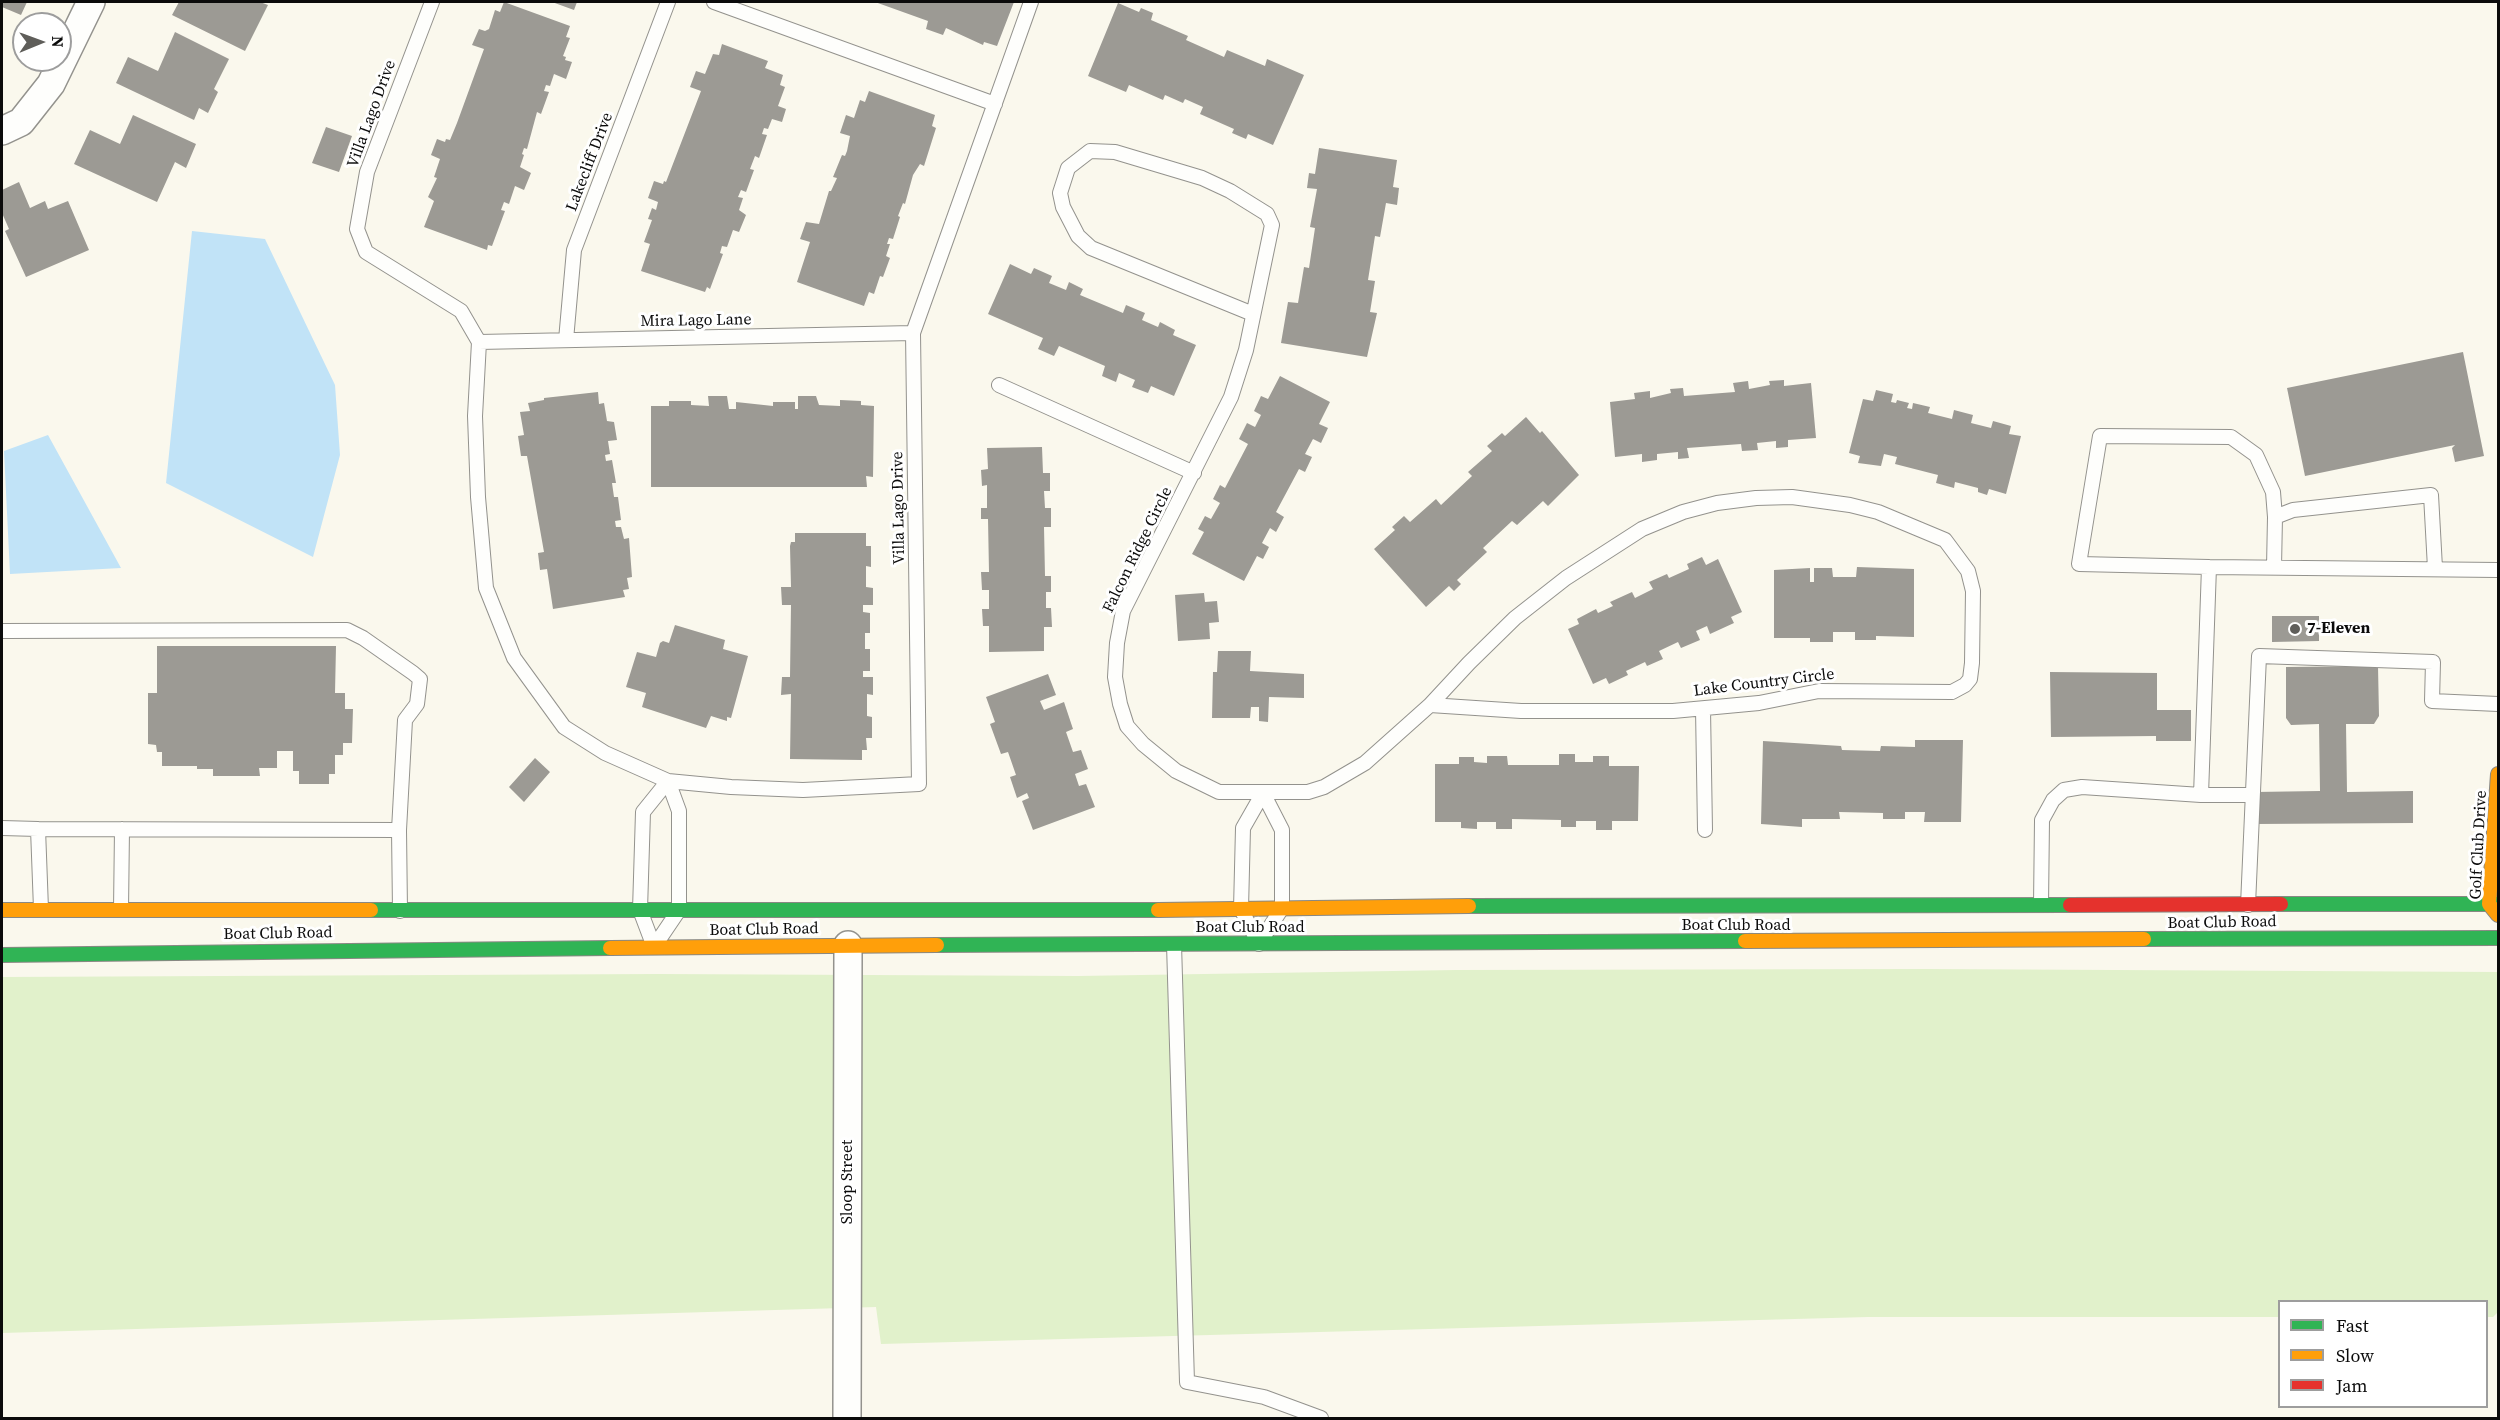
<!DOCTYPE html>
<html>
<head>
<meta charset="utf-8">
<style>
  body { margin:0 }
  #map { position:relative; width:2500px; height:1420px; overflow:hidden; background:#faf8ed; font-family:"Source Serif 4",serif }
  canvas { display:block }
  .frame { position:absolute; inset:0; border:3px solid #0b0b0b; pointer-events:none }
  .legend { position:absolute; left:2278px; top:1300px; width:210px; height:108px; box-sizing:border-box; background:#fff; border:2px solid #9d9d9d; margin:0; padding:8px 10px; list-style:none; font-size:18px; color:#0b0b0b }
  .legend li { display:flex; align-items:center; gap:12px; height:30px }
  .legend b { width:30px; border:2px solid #9d9d9d }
  .north { position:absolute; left:12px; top:12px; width:60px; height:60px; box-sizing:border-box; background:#fff; border:2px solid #9d9d9d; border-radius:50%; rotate:89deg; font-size:16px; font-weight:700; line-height:24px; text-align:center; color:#0b0b0b }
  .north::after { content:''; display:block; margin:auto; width:21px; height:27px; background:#5f5e5a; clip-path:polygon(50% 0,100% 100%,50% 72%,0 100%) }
</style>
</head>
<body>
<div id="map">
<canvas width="2500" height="1420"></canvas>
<div class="frame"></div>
<ul class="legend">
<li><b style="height:8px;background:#30b455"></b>Fast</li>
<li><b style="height:8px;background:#ff9f0a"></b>Slow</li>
<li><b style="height:8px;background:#e5322d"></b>Jam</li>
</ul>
<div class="north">N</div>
</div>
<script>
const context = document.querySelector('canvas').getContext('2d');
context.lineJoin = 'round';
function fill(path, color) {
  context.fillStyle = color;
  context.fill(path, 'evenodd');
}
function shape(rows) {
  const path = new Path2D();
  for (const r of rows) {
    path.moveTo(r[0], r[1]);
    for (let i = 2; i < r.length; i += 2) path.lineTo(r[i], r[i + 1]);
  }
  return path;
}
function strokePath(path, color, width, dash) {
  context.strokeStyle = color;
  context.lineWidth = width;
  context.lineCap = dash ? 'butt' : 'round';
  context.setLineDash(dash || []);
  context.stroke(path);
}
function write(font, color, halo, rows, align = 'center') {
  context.font = font + ' "Source Serif 4",serif';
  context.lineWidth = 6;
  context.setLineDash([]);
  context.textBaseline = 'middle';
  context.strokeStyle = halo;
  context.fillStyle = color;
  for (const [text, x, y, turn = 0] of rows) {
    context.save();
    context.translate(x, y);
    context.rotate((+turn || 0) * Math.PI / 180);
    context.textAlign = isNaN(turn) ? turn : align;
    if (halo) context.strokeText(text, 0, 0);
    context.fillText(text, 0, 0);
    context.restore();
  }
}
fill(shape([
  [1926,969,2498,972,2498,1312,2493,1317,2487,1317,2486,1302,2280,1302,2279,1317,1868,1317,881,1344,876,1307,2,1333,2,977,659,974,1078,976,1456,970]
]), '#e1f1cb');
fill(shape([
  [192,231,265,239,335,385,340,455,313,557,166,483],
  [48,435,121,568,10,574,4,451]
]), '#c1e3f7');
fill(shape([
  [2,2,27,2,21,15,2,7],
  [179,2,260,2,268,5,245,51,172,15],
  [504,2,570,26,566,37,570,38,563,56,566,57,565,60,572,62,566,79,554,74,550,86,546,85,544,91,549,92,541,114,537,112,527,149,524,148,522,154,524,155,520,167,531,173,524,190,515,186,509,204,504,202,501,210,505,211,492,246,488,245,487,250,424,227,434,201,428,197,437,178,434,177,440,159,431,155,437,139,445,142,446,139,450,140,457,123,484,49,472,45,479,29,485,31,489,29,495,10,500,12],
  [552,2,577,2,574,10],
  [875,2,1014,2,997,46,984,42,983,45,946,28,943,35,926,29,928,21],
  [1118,3,1139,12,1141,8,1153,13,1151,20,1188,36,1186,40,1224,57,1227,50,1265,66,1267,59,1304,75,1273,145,1248,134,1246,139,1232,133,1234,129,1200,114,1203,107,1185,99,1183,103,1165,95,1163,100,1129,85,1126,92,1088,76],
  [175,32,229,59,214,89,218,92,208,113,199,108,194,120,116,83,128,57,158,71],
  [722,44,768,61,765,68,783,75,780,85,785,87,778,106,786,109,782,122,772,119,768,129,764,128,762,134,767,135,759,158,755,156,750,169,754,170,746,192,741,190,738,197,743,198,739,210,746,215,739,232,733,230,727,247,722,246,720,253,723,254,710,289,707,287,705,292,641,271,650,244,644,242,652,220,648,219,652,208,656,210,658,202,648,198,654,181,663,184,664,181,666,182,701,91,690,87,696,71,705,74,713,54,719,55],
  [869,91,935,115,932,126,936,128,924,166,920,164,913,175,905,204,903,203,898,216,900,217,893,239,889,238,887,244,890,244,886,256,890,258,883,277,880,276,874,294,869,292,864,306,797,282,810,242,800,239,806,222,819,224,829,191,831,191,837,178,833,177,842,155,845,156,847,151,850,136,840,133,846,115,854,118,860,100,865,102],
  [133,115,196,144,186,168,175,162,157,202,74,164,90,130,120,144],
  [326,127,352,136,339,172,312,163],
  [1319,148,1397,160,1393,187,1399,188,1397,205,1386,203,1380,237,1375,236,1368,280,1375,281,1370,312,1377,313,1367,357,1281,343,1288,302,1298,303,1304,267,1309,268,1315,228,1310,227,1317,189,1307,188,1309,173,1315,174],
  [19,182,30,208,45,201,48,209,68,201,89,250,26,277,5,231,9,229,2,213,2,190],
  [1010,264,1031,274,1034,268,1052,276,1049,283,1066,290,1069,282,1083,289,1080,295,1123,313,1126,305,1145,313,1142,320,1158,327,1160,322,1175,330,1173,335,1196,345,1174,396,1151,386,1148,393,1132,387,1135,380,1119,373,1116,382,1102,376,1105,366,1059,346,1054,356,1038,349,1043,338,988,314],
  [2463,352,2484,456,2455,462,2452,448,2455,445,2305,476,2287,388],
  [1280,376,1330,402,1319,424,1328,428,1321,443,1313,439,1305,454,1312,457,1305,472,1299,469,1276,512,1284,517,1276,532,1270,528,1262,543,1269,547,1263,559,1257,556,1244,581,1192,554,1204,532,1198,529,1205,516,1211,519,1220,503,1213,499,1220,485,1225,488,1248,444,1239,439,1247,423,1255,427,1261,415,1254,411,1261,396,1268,399],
  [1784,380,1784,386,1811,383,1816,438,1788,440,1788,447,1776,448,1776,441,1757,443,1758,450,1742,451,1741,444,1687,448,1689,458,1678,459,1678,452,1657,454,1657,460,1642,462,1642,454,1615,457,1610,402,1635,399,1634,393,1650,391,1650,398,1671,393,1670,389,1683,388,1684,396,1735,392,1733,383,1748,381,1749,389,1770,385,1769,381],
  [1876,390,1893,394,1891,402,1896,403,1897,400,1909,403,1907,408,1912,409,1913,403,1930,407,1928,413,1952,419,1954,410,1973,415,1971,423,1991,428,1993,421,2011,426,2009,434,2021,436,2006,494,1989,489,1987,495,1978,492,1978,488,1955,482,1954,488,1936,483,1938,475,1895,464,1897,457,1884,454,1881,466,1858,463,1860,456,1849,453,1863,399,1873,401],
  [598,392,599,404,604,403,607,421,614,422,617,440,608,441,610,454,605,455,606,461,612,460,616,483,612,483,614,497,618,497,621,520,615,521,616,527,621,527,624,539,629,538,632,577,627,578,629,589,623,590,625,597,553,609,547,569,540,570,538,553,544,552,527,456,521,456,518,436,524,435,520,412,530,411,528,403,544,400,544,398],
  [708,396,727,396,729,409,736,409,736,402,773,406,773,402,795,402,795,409,798,409,798,396,816,396,819,405,840,406,840,400,861,401,861,405,874,406,873,477,866,476,867,487,651,487,651,406,669,406,669,401,691,401,691,405,709,406],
  [1526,417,1540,433,1542,431,1579,475,1548,506,1543,501,1517,525,1512,521,1483,548,1487,552,1457,580,1461,584,1454,591,1449,586,1426,607,1374,549,1395,530,1392,527,1404,516,1410,522,1436,499,1441,505,1472,476,1468,472,1492,451,1487,446,1502,433,1505,436],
  [1042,447,1043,473,1050,473,1050,491,1044,491,1045,508,1051,508,1051,527,1044,527,1045,576,1051,576,1051,592,1046,592,1046,608,1051,608,1052,627,1044,627,1044,651,989,652,989,626,983,626,982,609,989,609,989,590,982,590,981,572,989,572,988,519,981,519,981,508,987,508,987,485,982,486,981,470,988,469,987,448],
  [795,533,866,533,866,546,871,546,871,567,866,566,866,587,873,588,873,605,863,605,863,612,870,613,870,633,865,633,865,649,870,649,870,671,863,671,863,677,873,677,873,695,867,694,867,716,872,717,872,738,866,738,867,750,862,750,862,760,790,759,791,694,781,695,782,677,790,677,791,605,782,605,781,587,791,587,790,546,791,542,795,542],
  [1702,557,1706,565,1718,559,1742,612,1731,617,1734,623,1710,634,1707,626,1696,631,1700,640,1681,648,1678,642,1659,651,1663,659,1647,666,1645,662,1626,671,1628,675,1609,684,1606,678,1593,684,1568,629,1579,624,1577,619,1596,609,1598,613,1613,606,1610,602,1632,592,1635,598,1653,589,1649,582,1667,574,1669,578,1689,569,1687,564],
  [1857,567,1914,569,1914,637,1876,636,1876,640,1855,640,1855,632,1833,632,1833,642,1810,642,1810,638,1774,638,1774,570,1810,568,1810,582,1814,582,1814,568,1832,568,1833,577,1856,577],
  [1204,593,1205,602,1217,601,1219,622,1209,623,1210,639,1178,641,1175,595],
  [2272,616,2319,616,2319,641,2272,642],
  [675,625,725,640,723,649,748,656,731,718,727,717,727,721,711,716,706,728,642,707,646,693,626,687,637,652,656,657,660,643,663,641,669,643],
  [157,646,336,646,335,693,345,693,345,709,353,709,352,743,343,743,343,755,335,755,335,774,329,774,329,784,299,784,299,771,293,771,293,751,277,751,277,768,259,768,260,776,213,776,213,769,197,769,197,766,162,766,162,752,157,752,156,745,148,744,148,693,157,693],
  [1218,651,1251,651,1250,671,1304,674,1304,698,1269,697,1268,722,1259,721,1259,707,1251,707,1250,718,1212,718,1213,672,1217,672],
  [2378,666,2379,716,2374,724,2346,724,2347,792,2413,791,2413,823,2255,824,2255,792,2320,791,2319,724,2291,725,2286,718,2286,667],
  [2050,672,2157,673,2157,710,2191,710,2191,741,2156,741,2156,736,2051,737],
  [1048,674,1056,695,1040,701,1044,710,1064,702,1073,729,1066,732,1073,752,1081,750,1088,769,1075,774,1079,786,1086,784,1095,807,1033,830,1022,801,1029,798,1027,793,1017,798,1010,777,1016,775,1008,752,1001,754,990,724,995,722,986,697],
  [1915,740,1963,740,1961,822,1924,822,1925,812,1905,812,1905,819,1883,819,1883,813,1839,812,1840,819,1802,819,1802,827,1761,824,1763,741,1841,746,1842,750,1880,751,1881,746,1915,747],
  [1559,754,1575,754,1575,762,1593,762,1593,756,1609,756,1609,766,1639,766,1638,821,1612,821,1612,830,1596,830,1596,821,1576,821,1576,827,1561,827,1561,820,1512,819,1512,829,1496,829,1496,822,1477,822,1477,829,1461,828,1461,822,1435,822,1435,764,1459,764,1459,757,1474,757,1474,762,1487,763,1487,756,1507,756,1508,765,1559,765],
  [535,758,550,772,524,802,509,787]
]), '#9c9a94');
const lane = shape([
  [432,2,367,172,357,229,366,252,461,311,479,342,475,416,478,497,486,588,514,658,564,727,605,753,668,781,731,787,803,790,919,784,913,333,1031,2],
  [714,2,995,104],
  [1253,314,1091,248,1078,236,1063,207,1060,193,1068,168,1090,151,1115,152,1202,178,1230,191,1267,214,1272,225,1246,350,1231,397,1123,611,1117,643,1115,677,1120,704,1127,726,1143,744,1176,771,1219,792,1308,792,1324,787,1365,763,1430,705],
  [566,340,574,250,668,2],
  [479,342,913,333],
  [999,385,1194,473],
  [1792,497,1850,505,1878,512,1945,540,1968,571,1973,591,1972,663,1970,679,1965,685,1952,692,1819,691,1759,703,1673,711,1521,711,1430,705,1469,663,1515,618,1566,578,1642,529,1683,512,1717,503,1756,498,1792,497],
  [2209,567,2079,564,2100,436,2231,437,2256,455,2273,492,2275,517],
  [2274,567,2275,517,2293,510,2431,495,2435,568],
  [2,631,347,630,363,638,413,673,420,679,417,704,405,720,399,830,400,911],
  [1703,709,1705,830],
  [1263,793,1282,830,1282,908,1259,944,1241,909,1243,828,1263,793],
  [2201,795,2252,795],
  [2,828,38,829,41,909],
  [38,829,399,830],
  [2041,905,2042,820,2053,800,2064,790,2082,787,2201,795,2209,567,2498,570],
  [2248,905,2259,656,2433,662,2432,701,2498,704],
  [121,910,122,829],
  [656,944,679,910,679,811,668,781],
  [1174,944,1187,1382,1264,1397,1321,1418],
  [654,947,640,910,643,812,668,781]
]);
const street = shape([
  [2,131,21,122,51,84,91,2],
  [847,1418,848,945]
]);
const fast = shape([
  [2281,904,2498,904],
  [1469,906,2070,905],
  [371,910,1158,910],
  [2144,939,2498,938],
  [937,945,1745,941],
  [2,955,610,948]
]);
const slow = shape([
  [2498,774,2489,904,2498,915],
  [2,910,371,910],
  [1158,910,1469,906],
  [1745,941,2144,939],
  [610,948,937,945]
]);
const jam = shape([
  [2070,905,2281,904]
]);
strokePath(lane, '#93928d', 16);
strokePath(street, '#93928d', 30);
strokePath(fast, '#898883', 16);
strokePath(slow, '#898883', 16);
strokePath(jam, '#898883', 16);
strokePath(lane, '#fefefc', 14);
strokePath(street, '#fefefc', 27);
strokePath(fast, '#30b455', 14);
strokePath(slow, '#ff9f0a', 14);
strokePath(jam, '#e5322d', 14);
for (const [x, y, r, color] of [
  [2295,629,6,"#5f5e5a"]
]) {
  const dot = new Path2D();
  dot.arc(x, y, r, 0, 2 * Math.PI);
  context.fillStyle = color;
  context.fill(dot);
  strokePath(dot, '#fff', 2);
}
write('16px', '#0b0b0b', '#fff', [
  ["Villa Lago Drive",372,114,-70],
  ["Lakecliff Drive",590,162,-69],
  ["Mira Lago Lane",696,321,-1],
  ["Villa Lago Drive",899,508,-91],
  ["Falcon Ridge Circle",1138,550,-64],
  ["Lake Country Circle",1764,683,-7],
  ["Golf Club Drive",2479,845,-87],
  ["Boat Club Road",2222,923,-1],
  ["Boat Club Road",1736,926],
  ["Boat Club Road",1250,928],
  ["Boat Club Road",764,930,-1],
  ["Boat Club Road",278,934,-1],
  ["Sloop Street",848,1182,-90]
]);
write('bold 16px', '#0b0b0b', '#fff', [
  ["7-Eleven",2307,629]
], 'left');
</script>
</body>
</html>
